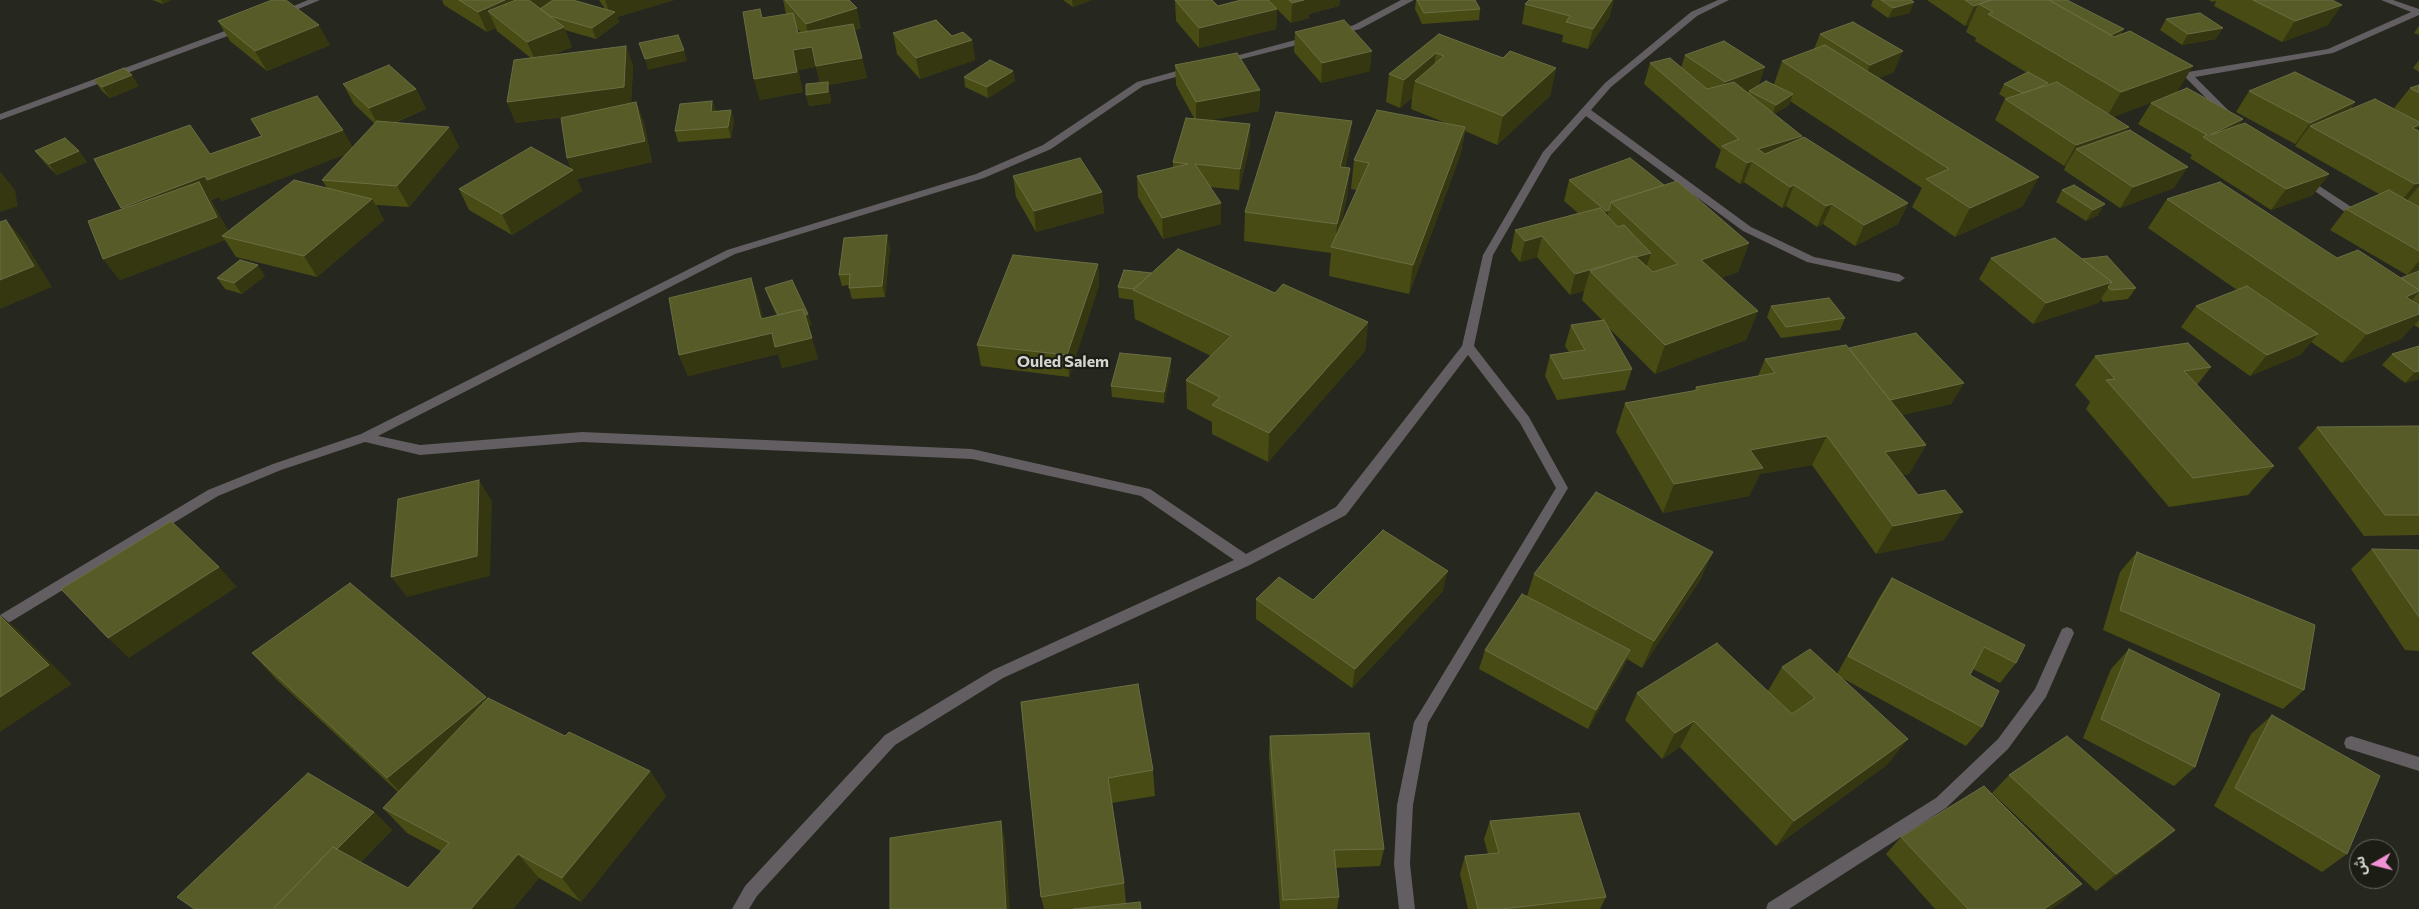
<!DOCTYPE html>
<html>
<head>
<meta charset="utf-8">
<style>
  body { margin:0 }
  #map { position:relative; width:2419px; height:909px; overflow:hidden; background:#26271f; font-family:Commissioner,"Noto Sans Arabic",sans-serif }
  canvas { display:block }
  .north { position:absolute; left:2349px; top:839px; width:50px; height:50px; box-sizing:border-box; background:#1c1e16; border:1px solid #666760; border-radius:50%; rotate:262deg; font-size:14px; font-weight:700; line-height:20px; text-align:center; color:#d4d5d0 }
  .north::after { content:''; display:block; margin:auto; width:18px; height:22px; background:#f391d5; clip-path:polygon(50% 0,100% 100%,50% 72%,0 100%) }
</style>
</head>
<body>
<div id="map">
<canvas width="2419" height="909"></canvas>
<div class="north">ش</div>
</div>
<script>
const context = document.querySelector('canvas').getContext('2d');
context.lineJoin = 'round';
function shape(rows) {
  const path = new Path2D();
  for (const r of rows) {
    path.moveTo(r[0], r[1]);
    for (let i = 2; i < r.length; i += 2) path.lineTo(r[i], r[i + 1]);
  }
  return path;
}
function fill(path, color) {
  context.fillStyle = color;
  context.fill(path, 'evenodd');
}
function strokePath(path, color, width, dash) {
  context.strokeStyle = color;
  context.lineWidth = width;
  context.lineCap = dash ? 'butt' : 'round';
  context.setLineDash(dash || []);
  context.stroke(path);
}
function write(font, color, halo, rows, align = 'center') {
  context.font = font + ' Commissioner,sans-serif';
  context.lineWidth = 4.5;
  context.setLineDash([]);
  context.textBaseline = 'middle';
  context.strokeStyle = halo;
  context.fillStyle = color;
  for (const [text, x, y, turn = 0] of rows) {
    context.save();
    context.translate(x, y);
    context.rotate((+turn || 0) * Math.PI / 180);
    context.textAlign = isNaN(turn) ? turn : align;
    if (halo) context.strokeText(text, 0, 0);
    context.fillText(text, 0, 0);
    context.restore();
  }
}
fill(shape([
  [308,0,320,0,284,15,277,13,308,0],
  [1401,0,1414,0,1360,29,1336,35,1332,32,1354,25,1401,0],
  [1718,0,1729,0,1697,16,1611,87,1591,110,1751,227,1814,257,1899,274,1905,278,1899,282,1807,262,1743,231,1586,116,1551,155,1493,255,1474,346,1529,417,1568,488,1428,723,1413,805,1410,864,1415,909,1399,909,1394,864,1397,805,1414,722,1556,488,1520,423,1468,355,1346,515,1250,565,1003,678,895,745,757,896,749,909,732,909,745,886,885,735,993,670,1234,560,1141,496,972,459,582,442,420,455,365,442,281,470,218,496,0,628,0,615,208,490,273,464,361,434,727,250,976,174,1043,145,1137,82,1191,67,1196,70,1194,72,1143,86,1051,149,984,178,735,254,378,436,420,445,582,432,972,449,1150,489,1246,554,1336,507,1462,346,1483,255,1543,152,1605,83,1691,12,1718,0],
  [2381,0,2393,0,2419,9,2419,15,2333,53,2195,77,2233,115,2233,119,2227,119,2183,75,2188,72,2328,49,2411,12,2381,0],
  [241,25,245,28,244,30,0,120,0,114,241,25],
  [1310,36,1315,39,1313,41,1222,64,1217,61,1310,36],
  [2304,176,2356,210,2356,214,2348,214,2300,181,2299,179,2304,176],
  [2067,627,2072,629,2074,633,2046,697,2008,749,1946,808,1789,909,1766,909,1768,903,1936,798,1998,739,2035,689,2062,629,2067,627],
  [2351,736,2419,757,2419,771,2346,748,2344,743,2346,738,2351,736]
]), '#625e61');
fill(shape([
  [152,0,171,0,163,4],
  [442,0,573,0,605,9,599,0,674,0,617,17,619,22,596,39,565,30,572,47,550,56,626,46,633,66,631,103,636,102,644,123,652,162,577,179,582,191,512,235,469,210,459,189,571,169,567,158,578,115,516,123,507,102,531,58,497,31,496,28,487,32,444,5],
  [783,0,849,0,861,28,855,30,867,78,828,85,830,93,831,103,809,106,806,95,820,83,816,67,798,70,803,92,760,100,754,79,762,18,786,14],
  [797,28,801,33,798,33],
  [1063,0,1092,0,1073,7],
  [1175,0,1218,6,1268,0,1340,0,1339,6,1309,14,1309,18,1291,23,1277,9,1276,29,1199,48,1176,21],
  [1416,0,1475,0,1480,9,1479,20,1422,24,1415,9],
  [1873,0,1911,0,1910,13,1888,18,1871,6],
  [1927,0,2067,0,2121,34,2176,93,2243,119,2239,125,2329,174,2313,195,2271,210,2190,158,2192,155,2138,124,2151,103,2160,99,2113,117,2174,188,2120,208,2064,170,2066,165,2064,166,1995,120,2005,99,2007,99,1999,94,2004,84,2027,73,1975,41,1976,38,1966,32,1969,25,1965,26],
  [2209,0,2332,0,2328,25,2282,42,2214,6,2216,1,2212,2],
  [1525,4,1610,16,1588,49,1562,42,1563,35,1522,24],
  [2166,19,2216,39,2182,45,2160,30],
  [218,21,330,45,267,71,230,41],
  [2419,26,2419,35,2414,33],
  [1295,32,1370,71,1321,83,1294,52],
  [893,33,952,36,972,40,975,60,920,79,897,54],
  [1439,34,1503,58,1556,68,1550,96,1497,145,1465,131,1460,156,1409,294,1329,276,1331,253,1244,241,1245,212,1349,149,1345,168,1350,168,1347,197,1340,227,1357,190,1351,189,1354,160,1446,123,1411,109,1412,98,1400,108,1386,102,1389,74],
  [1820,34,1894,72,1879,78,2023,206,1955,237,1912,207,1922,188,1790,101,1789,105,1774,114,1801,138,1908,203,1898,224,1855,246,1823,224,1817,227,1786,206,1782,208,1744,182,1740,184,1715,167,1721,150,1644,84,1650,63,1681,68,1685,55,1759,85,1774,84,1782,61,1814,49],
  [2419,60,2419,72,2413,68],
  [1175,65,1260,90,1259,111,1210,120,1250,124,1250,144,1239,190,1210,187,1221,203,1221,224,1163,239,1138,197,1137,176,1173,167,1173,162,1194,118,1176,85],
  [1013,71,1015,81,988,98,965,87,964,77],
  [94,80,139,86,110,98,102,91],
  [343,84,416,89,426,109,394,123,449,127,459,147,409,207,376,205,384,220,317,277,236,257,225,240,120,280,103,259,122,209,210,154,261,136,251,119,353,148,375,124,354,104],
  [346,154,322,180,327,188,228,231,211,200,219,197,222,201],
  [2419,85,2419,127,2417,130,2419,131,2419,270,2407,275,2330,230,2346,209,2379,194,2295,146,2298,142,2295,144,2236,112,2249,91,2355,102,2350,110,2407,116,2394,108,2410,88],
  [712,101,716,111,731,110,734,121,731,138,678,142,675,131],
  [35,151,79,151,87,162,57,175,44,162],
  [1013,176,1102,192,1104,213,1036,232,1016,197],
  [1569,180,1664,185,1749,243,1738,272,1721,278,1758,311,1746,340,1655,374,1608,327,1632,369,1625,390,1557,400,1545,376,1550,355,1569,352,1565,346,1571,325,1602,320,1582,300,1584,291,1570,295,1537,257,1520,262,1511,251,1515,230,1578,213,1564,201],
  [2074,185,2098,215,2086,221,2056,202,2062,190],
  [2167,199,2337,258,2401,278,2419,271,2419,328,2414,325,2401,339,2342,363,2311,342,2300,355,2250,376,2181,327,2196,306,2237,290,2148,228],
  [890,246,885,297,852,299,849,288,849,285,842,286,839,275],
  [1991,258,2082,259,2136,288,2128,299,2103,302,2101,299,2098,303,2033,324,1979,279],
  [1098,264,1099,285,1069,377,981,366,977,345],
  [265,276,242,294,225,289,217,278],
  [751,278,758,299,763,319,777,316,769,299,765,288,812,325,808,326,818,359,782,368,778,354,688,376,679,355],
  [1118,287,1275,293,1368,322,1365,351,1268,462,1212,434,1212,422,1187,409,1186,380,1211,356,1135,319,1133,300,1119,298],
  [1771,306,1845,318,1840,330,1781,338,1767,317],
  [2419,346,2419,379,2405,383,2382,365,2392,354],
  [1849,348,1964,383,1951,404,1902,415,1926,445,1909,474,1902,475,1944,540,1876,554,1812,465,1760,474,1749,496,1663,513,1616,432,1625,403,1694,391,1696,387,1758,376,1765,359],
  [2095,356,2211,367,2197,385,2274,466,2248,495,2169,507,2086,409,2090,402,2075,385],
  [1171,370,1164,403,1112,397,1111,386],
  [2419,426,2419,535,2364,536,2298,448,2317,427],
  [2372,549,2419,550,2419,651,2405,650,2351,569],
  [1713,552,1700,580,1642,668,1627,659,1622,670,1588,729,1479,669,1485,650,1527,596,1534,574],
  [2137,552,2304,690,2283,709,2103,630,2120,572],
  [1892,578,2016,663,2000,683,1973,669,1970,675,1982,727,1966,746,1842,678,1888,764,1776,846,1680,747,1662,759,1625,720,1637,693,1768,691,1782,667,1837,674,1879,598],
  [1443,591,1352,688,1256,619,1256,599,1313,600],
  [2129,649,2195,767,2174,786,2083,738,2111,669],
  [252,653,487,698,565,736,650,771,666,796,581,902,539,878,513,909,193,909,177,897,374,812,392,830,361,862,408,888,441,851,407,833,383,808,398,792,277,680],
  [1021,702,1153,770,1155,796,1111,803,1124,883,1126,903,1141,909,1044,909,1041,897],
  [2272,715,2347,854,2322,872,2214,806,2251,734],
  [1270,736,1384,849,1380,866,1336,868,1339,897,1337,909,1280,909,1269,755],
  [2009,775,2175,830,2154,848,2096,891,1992,793],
  [1490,821,1606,897,1600,909,1468,909,1460,874,1465,856,1488,854,1484,839],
  [1901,837,2063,901,2051,909,1935,909,1886,854]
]), '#484c14');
fill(shape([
  [161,0,171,0,163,4],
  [505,0,557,0,505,24,488,11,496,28,487,32,478,12],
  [605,0,674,0,617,17,619,22,596,39,592,28,610,15],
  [1072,0,1092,0,1073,7],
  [1304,0,1340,0,1339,6,1309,14,1309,18,1291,23,1292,3],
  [1612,0,1614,0,1610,16,1588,49,1593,29],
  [1914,2,1910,13,1888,18,1893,8],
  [1978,5,1969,25,1965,26,1974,6],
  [2342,5,2328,25,2282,42,2295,21],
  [857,8,861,28,811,44,806,24],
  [1277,9,1276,29,1199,48,1199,28],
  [319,25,330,45,267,71,255,51],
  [564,27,572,47,536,62,527,42],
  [2223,28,2216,39,2182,45,2188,34],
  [2124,29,2118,40,2106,37],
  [972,40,975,60,920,79,916,58],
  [626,46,633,66,631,107,516,123,507,102],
  [812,47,862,58,867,78,828,85,830,93,831,103,809,106,806,95,821,86,816,67,798,70,803,92,760,100,754,79,793,50],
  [684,50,687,61,648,70,645,59],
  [1372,51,1370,71,1321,83,1322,63],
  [1903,51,1894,72,1862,85,1870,65],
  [1436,53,1432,81,1415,81,1412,98,1400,108,1404,80],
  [2193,66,2176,94,2105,120,2121,92],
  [1765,67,1758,88,1719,102,1725,82],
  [1556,68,1550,96,1497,145,1503,116],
  [1013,71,1015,81,988,98,987,87],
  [132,75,139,86,110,98,102,87],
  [416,89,426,109,380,128,369,108],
  [1260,90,1259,111,1196,123,1196,102],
  [1793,94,1789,105,1772,115,1776,105],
  [712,101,716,112,711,112],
  [636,102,644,123,652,162,577,179,582,191,512,235,502,214,572,171,567,158],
  [2355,102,2340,122,2310,126,2298,142,2295,144,2310,123],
  [731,110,734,121,731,138,728,127],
  [2243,119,2229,140,2210,135],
  [1352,121,1349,149,1338,196,1340,167],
  [1250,124,1250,144,1239,190,1240,169],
  [2419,125,2419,127,2405,144,2412,128],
  [449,127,459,147,409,207,397,186],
  [1465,127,1460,156,1409,294,1413,265],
  [2129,127,2116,148,2076,149,2066,165,2064,166,2076,145],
  [343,130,355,151,222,201,219,197,211,200,232,238,222,236,225,240,120,280,103,259,137,229,121,208,205,176],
  [1802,136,1794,157,1761,167,1758,149],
  [79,151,87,162,57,175,49,164],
  [1752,161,1744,182,1740,184,1747,163],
  [2188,167,2174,188,2120,208,2133,187],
  [1350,168,1347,197,1336,248,1335,248,1337,224],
  [0,171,15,190,18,206,0,212],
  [2329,174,2313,195,2271,210,2286,189],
  [2039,177,2023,206,1955,237,1970,208],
  [2419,183,2419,186,2406,202,2398,205,2415,184],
  [1794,185,1786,206,1782,208,1790,187],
  [1102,192,1104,213,1036,232,1034,211],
  [372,199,384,220,317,277,304,256],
  [1221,203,1221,224,1163,239,1162,218],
  [1908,203,1898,224,1855,246,1864,225],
  [1832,204,1823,224,1817,227,1826,206],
  [2105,204,2098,215,2086,221,2093,210],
  [1609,210,1603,231,1600,232,1606,211],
  [6,220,24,241,52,287,0,309,0,280],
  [887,235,890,246,885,297,882,286],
  [1542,236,1537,257,1520,262,1525,241],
  [1749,243,1738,272,1691,289,1701,260],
  [1651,253,1644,274,1590,271,1584,291,1570,295,1575,274],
  [2419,261,2419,270,2407,275],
  [1098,264,1099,285,1069,377,1067,355],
  [258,265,265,276,242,294,234,283],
  [751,278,758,299,767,334,782,322,808,314,812,325,808,326,818,359,782,368,778,354,688,376,679,355,761,319],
  [2112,282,2098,303,2033,324,2046,303],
  [2419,291,2419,292,2395,320,2406,297],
  [1758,311,1746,340,1655,374,1665,345],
  [2419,314,2419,320,2401,339,2342,363,2367,334],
  [1368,322,1365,351,1268,462,1269,433],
  [2318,334,2300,355,2250,376,2267,355],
  [1171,358,1171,370,1164,403,1164,392],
  [2419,371,2419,379,2405,383,2415,372],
  [1964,383,1951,404,1874,422,1885,401],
  [1827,436,1812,465,1760,474,1749,496,1663,513,1674,484,1750,450],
  [1926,445,1909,474,1869,481,1885,452],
  [479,480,492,501,490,576,407,597,391,577],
  [1963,512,1944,540,1876,554,1893,526],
  [1713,552,1700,580,1642,668,1654,641],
  [219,567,237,587,129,658,108,638],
  [1448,571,1443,591,1352,688,1355,669],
  [0,615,16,628,72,684,0,732],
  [1630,650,1622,670,1588,729,1596,710],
  [486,697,506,724,410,803,387,778],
  [1694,721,1680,747,1662,759,1675,733],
  [1908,739,1888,764,1776,846,1794,821],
  [650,771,666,796,581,902,562,878],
  [374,812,392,830,315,909,278,909],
  [1001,821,1005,839,1010,909,1006,909],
  [2175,830,2154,848,2096,891,2116,874],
  [518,854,539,878,513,909,471,909],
  [2082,884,2063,901,2051,909,2044,909]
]), '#343710');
const building = shape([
  [272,0,286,0,319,25,255,51,218,21,272,0],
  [459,0,505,0,478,12,459,0],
  [516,0,529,0,564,27,527,42,488,11,516,0],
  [553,0,573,0,615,12,592,28,550,16,540,9,553,0],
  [785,0,849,0,857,8,806,24,785,0],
  [1175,0,1212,0,1218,6,1241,0,1268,0,1277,9,1199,28,1175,0],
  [1289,0,1304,0,1292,3,1289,0],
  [1417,0,1475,0,1480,9,1424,13,1417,0],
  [1529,0,1612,0,1593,29,1566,22,1570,16,1525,4,1529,0],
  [1881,0,1911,0,1914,2,1893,8,1881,0],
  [1965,0,1991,0,1974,6,1965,0],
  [1991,0,2049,0,2114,37,2130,31,2193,66,2121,92,1988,14,1993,12,1979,4,1991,0],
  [2049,0,2067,0,2124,29,2111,35,2049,0],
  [2253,0,2332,0,2342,5,2295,21,2253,0],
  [760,9,762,18,793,13,798,33,853,24,862,58,816,66,812,47,793,50,797,72,754,79,743,12,760,9],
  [2200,13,2223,28,2188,34,2166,19,2200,13],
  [936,20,952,36,963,32,972,40,916,58,893,33,936,20],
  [1344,20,1372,51,1322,63,1295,32,1344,20],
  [1853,22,1903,51,1870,65,1820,34,1853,22],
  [1439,34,1503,58,1510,51,1556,68,1503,116,1415,81,1444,56,1436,53,1404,80,1389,74,1439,34],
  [678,35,684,50,645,59,639,43,678,35],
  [1724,41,1765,67,1725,82,1685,55,1724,41],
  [1825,45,2039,177,1970,208,1926,179,1949,169,1782,61,1825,45],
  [626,46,624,87,507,102,514,60,626,46],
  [1237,53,1260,90,1196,102,1175,65,1237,53],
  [1670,58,1707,89,1734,82,1802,136,1758,149,1765,154,1804,137,1908,203,1864,225,1832,204,1826,206,1794,185,1790,187,1752,161,1747,163,1722,146,1739,139,1650,63,1670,58],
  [990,60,1013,71,987,87,964,77,990,60],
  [389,65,416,89,369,108,343,84,389,65],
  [124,68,132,75,102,87,94,80,124,68],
  [2028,72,2048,83,2035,89,2023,93,2004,84,2028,72],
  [2295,72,2355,102,2310,123,2249,91,2295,72],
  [1766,81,1793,94,1776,105,1749,91,1766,81],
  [828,82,828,92,806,95,806,84,828,82],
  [2057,82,2129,127,2076,145,2005,99,2057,82],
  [2419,85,2419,93,2410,88,2419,85],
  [2187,88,2243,119,2210,135,2245,123,2329,174,2286,189,2203,137,2207,135,2151,103,2187,88],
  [317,96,343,130,207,180,205,176,121,208,94,159,190,125,210,154,262,136,251,119,317,96],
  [2375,99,2419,122,2419,125,2412,128,2419,131,2419,183,2415,184,2310,126,2375,99],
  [712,101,711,112,731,110,728,127,675,131,680,104,712,101],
  [636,102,645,141,567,158,561,118,636,102],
  [1377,110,1465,127,1413,265,1331,247,1369,163,1354,160,1377,110],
  [1276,112,1352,121,1340,167,1350,168,1337,224,1245,212,1276,112],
  [1186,118,1250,124,1240,169,1195,164,1221,203,1162,218,1137,176,1188,164,1173,162,1186,118],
  [377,121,449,127,397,186,322,180,377,121],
  [2130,130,2188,167,2133,187,2076,149,2130,130],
  [65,138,79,151,49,164,35,151,65,138],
  [531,147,573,170,502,214,459,189,531,147],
  [1080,158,1102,192,1034,211,1013,176,1080,158],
  [1630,158,1664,185,1611,202,1609,210,1606,211,1569,180,1630,158],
  [294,180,372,199,304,256,222,236,294,180],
  [1677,181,1749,243,1701,260,1758,311,1665,345,1590,271,1635,256,1653,272,1678,264,1611,202,1677,181],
  [199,182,217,217,103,259,88,221,199,182],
  [2220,182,2337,258,2358,250,2419,290,2419,291,2406,297,2419,305,2419,314,2367,334,2167,199,2220,182],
  [2074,185,2105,204,2093,210,2062,190,2074,185],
  [2389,190,2419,207,2419,251,2346,209,2389,190],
  [1600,208,1618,227,1624,225,1651,253,1636,257,1635,256,1610,264,1575,274,1542,236,1525,241,1515,230,1600,208],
  [6,220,34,266,0,280,0,222,6,220],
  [887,235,882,286,849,288,850,274,839,275,844,238,887,235],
  [2055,238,2112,282,2046,303,1991,258,2055,238],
  [1178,249,1275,293,1283,284,1368,322,1269,433,1212,405,1220,397,1186,380,1231,336,1133,290,1178,249],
  [1013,255,1098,264,1067,355,977,345,1013,255],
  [2107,256,2136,288,2111,290,2108,287,2112,282,2082,259,2107,256],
  [240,260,258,265,234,283,217,278,240,260],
  [1124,270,1152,273,1134,289,1118,287,1124,270],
  [2419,271,2419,290,2401,278,2419,271],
  [751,278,761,319,803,309,812,338,775,347,772,333,679,355,669,298,751,278],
  [792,280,808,314,805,315,803,309,778,315,765,288,792,280],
  [2247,286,2318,334,2267,355,2196,306,2247,286],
  [1829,298,1845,318,1786,327,1771,306,1829,298],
  [1604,320,1632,369,1563,379,1550,355,1585,350,1571,325,1604,320],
  [1916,333,1964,383,1890,400,1849,348,1916,333],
  [2188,343,2211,367,2184,371,2274,466,2193,478,2106,380,2115,379,2095,356,2188,343],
  [1846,345,1926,445,1885,452,1918,495,1945,490,1963,512,1893,526,1827,436,1750,450,1763,468,1674,484,1625,403,1698,390,1696,387,1775,373,1765,359,1846,345],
  [2419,346,2419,371,2415,372,2392,354,2419,346],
  [1120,353,1171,358,1164,392,1111,386,1120,353],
  [2419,426,2419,515,2385,515,2317,427,2419,426],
  [479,480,477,556,391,577,398,499,479,480],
  [1596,492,1713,552,1654,641,1534,574,1596,492],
  [171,521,219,567,108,638,61,589,171,521],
  [1383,530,1448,571,1355,669,1256,599,1279,577,1313,600,1383,530],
  [2372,549,2419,550,2419,617,2372,549],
  [2137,552,2315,625,2304,690,2120,610,2137,552],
  [1892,578,2025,645,2016,663,1984,647,1970,675,1999,691,1982,727,1848,656,1892,578],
  [350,583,486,697,387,778,252,653,350,583],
  [1522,594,1630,650,1596,710,1485,650,1522,594],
  [0,616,49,665,0,697,0,616],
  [1717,643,1792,714,1815,698,1782,667,1810,649,1908,739,1794,821,1694,721,1675,733,1637,693,1717,643],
  [2129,649,2220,694,2195,767,2101,719,2129,649],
  [1138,684,1153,770,1108,778,1124,883,1041,897,1021,702,1138,684],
  [488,698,565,736,569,732,650,771,562,878,518,854,471,909,273,909,333,847,408,888,449,843,383,808,488,698],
  [2272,715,2380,776,2347,854,2235,788,2272,715],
  [1369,733,1384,849,1334,850,1339,897,1283,900,1270,736,1369,733],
  [2067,736,2175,830,2116,874,2009,775,2067,736],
  [308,773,374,812,337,849,333,847,273,909,195,909,177,897,308,773],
  [1984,786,2082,884,2044,909,1968,909,1901,837,1984,786],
  [1579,813,1606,897,1502,909,1478,909,1465,856,1499,853,1490,821,1579,813],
  [1001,821,1006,909,890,909,890,838,1001,821],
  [1140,902,1141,909,1073,909,1140,902]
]);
fill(building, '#575b28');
strokePath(building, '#6a6e43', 1);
write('bold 16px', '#d4d5d0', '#1c1e16', [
  ["Ouled Salem",1063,362]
]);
</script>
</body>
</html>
